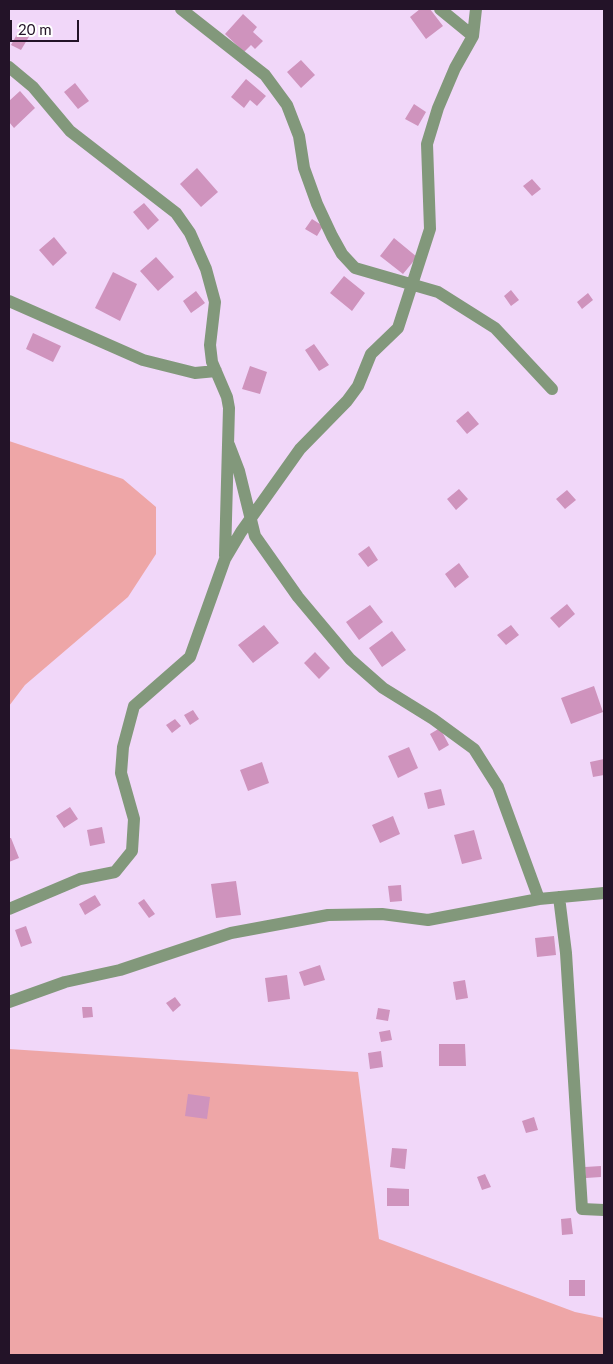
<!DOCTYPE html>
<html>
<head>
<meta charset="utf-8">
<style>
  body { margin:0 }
  #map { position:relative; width:613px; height:1364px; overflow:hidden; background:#f1d7f9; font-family:Lato,sans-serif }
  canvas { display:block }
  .frame { position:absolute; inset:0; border:10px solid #231328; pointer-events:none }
  .scale { position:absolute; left:10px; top:20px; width:69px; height:22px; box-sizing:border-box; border:2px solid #231328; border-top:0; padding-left:6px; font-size:15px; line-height:18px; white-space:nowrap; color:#231328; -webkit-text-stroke:4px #fff; paint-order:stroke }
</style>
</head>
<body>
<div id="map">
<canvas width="613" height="1364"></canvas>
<div class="frame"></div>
<div class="scale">20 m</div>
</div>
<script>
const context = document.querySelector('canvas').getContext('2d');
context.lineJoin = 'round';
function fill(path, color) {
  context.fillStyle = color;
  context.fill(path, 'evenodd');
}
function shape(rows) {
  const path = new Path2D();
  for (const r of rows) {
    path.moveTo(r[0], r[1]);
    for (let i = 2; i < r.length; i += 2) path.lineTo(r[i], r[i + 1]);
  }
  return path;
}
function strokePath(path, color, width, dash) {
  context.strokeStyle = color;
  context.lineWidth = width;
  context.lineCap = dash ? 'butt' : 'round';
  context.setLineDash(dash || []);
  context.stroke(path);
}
fill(shape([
  [9,441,123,479,156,507,156,554,128,597,25,685,9,706],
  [9,1049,358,1072,379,1239,575,1312,604,1318,604,1355,9,1355]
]), '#eea6a7');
fill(shape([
  [420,9,430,9,443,26,426,39,410,17],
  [243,14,257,27,253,32,263,41,255,49,251,45,244,52,225,34],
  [20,29,30,35,21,50,11,45],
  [301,60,315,75,301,88,287,72],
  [246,79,266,96,257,106,250,100,244,108,231,97],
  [75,83,89,101,78,109,64,92],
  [20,91,35,108,14,128,9,122,9,101],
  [414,104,426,112,418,126,405,119],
  [197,168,218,192,201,207,180,184],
  [532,179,541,189,532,196,523,186],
  [144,203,159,220,148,230,133,212],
  [312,219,323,226,317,236,305,229],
  [54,237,67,253,53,266,39,250],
  [394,238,417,257,403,274,380,256],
  [156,257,174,277,158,291,140,271],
  [113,272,137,284,120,321,95,308],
  [344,276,365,293,352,311,330,293],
  [511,290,519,300,511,306,504,296],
  [196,291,205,303,191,313,183,301],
  [588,293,593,300,582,309,577,302],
  [33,333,61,346,53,362,26,349],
  [314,344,329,365,319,371,305,350],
  [250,366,267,372,260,394,242,389],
  [468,411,479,424,467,434,456,421],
  [459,489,468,499,456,510,447,499],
  [567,490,576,500,565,509,556,499],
  [369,546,378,560,368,567,358,554],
  [459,563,469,577,455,588,445,574],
  [567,604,575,614,559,628,550,618],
  [370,605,383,622,359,640,346,622],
  [264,625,279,643,253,663,238,645],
  [511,625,519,635,506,645,497,635],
  [392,631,406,650,382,667,369,648],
  [315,652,330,668,319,679,304,663],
  [594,686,603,712,571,724,561,698],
  [193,710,199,719,190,725,184,715],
  [175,719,181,726,172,733,166,725],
  [440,728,449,745,439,751,430,734],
  [409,747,418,768,398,778,388,756],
  [604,759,604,775,593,777,590,762],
  [262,762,269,783,248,791,240,770],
  [441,789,445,805,428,809,424,793],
  [70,807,78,819,64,828,56,816],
  [393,816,400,834,380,843,372,825],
  [102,827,105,843,90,846,87,830],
  [474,830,482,859,462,864,454,835],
  [9,838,11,838,19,858,9,862],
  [236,881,241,915,216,918,211,884],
  [401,885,402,901,390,902,388,886],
  [95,895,101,905,85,915,79,904],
  [144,899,155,914,149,918,138,903],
  [26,926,32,943,21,947,15,930],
  [554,936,556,955,537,957,535,938],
  [320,965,325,980,304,986,299,972],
  [287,975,290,999,268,1002,265,978],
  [465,980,468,998,456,1000,453,982],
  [175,997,181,1005,173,1012,166,1003],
  [82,1007,92,1007,93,1017,83,1018],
  [378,1008,390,1010,388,1021,376,1019],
  [390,1030,392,1040,381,1042,379,1032],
  [439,1044,465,1044,466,1066,439,1066],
  [381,1051,383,1067,370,1069,368,1053],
  [188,1094,210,1097,207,1119,185,1116],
  [534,1117,538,1130,526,1133,522,1121],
  [392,1148,407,1149,405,1169,390,1167],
  [601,1166,601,1177,586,1178,585,1167],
  [485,1174,491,1187,482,1190,477,1177],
  [387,1188,409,1189,409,1206,387,1206],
  [571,1218,573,1234,562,1235,561,1219],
  [569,1280,585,1280,585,1296,569,1296]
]), '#cf93bd');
strokePath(shape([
  [181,9,265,75,287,105,299,136,304,168,317,204,332,236,342,254,355,268,438,292,495,328,552,389],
  [440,9,473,36],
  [9,67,33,87,70,131,176,213,190,233,206,269,215,302,210,345,212,362,227,397,229,408,225,556],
  [9,301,143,360,195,373,216,371],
  [559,897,566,953,582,1209,604,1210],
  [539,899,604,893],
  [9,909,80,879,115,872,132,851,134,819,121,773,123,747,134,706,190,657,225,559,241,532,300,449,347,401,358,386,371,354,398,328,430,229,427,144,438,108,455,68,473,36,476,9],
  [9,1002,65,982,120,970,231,933,328,915,382,914,428,920,539,899,498,787,474,749,433,719,383,688,350,659,298,597,255,536,239,471,229,445]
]), '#82987b', 12);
</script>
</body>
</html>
